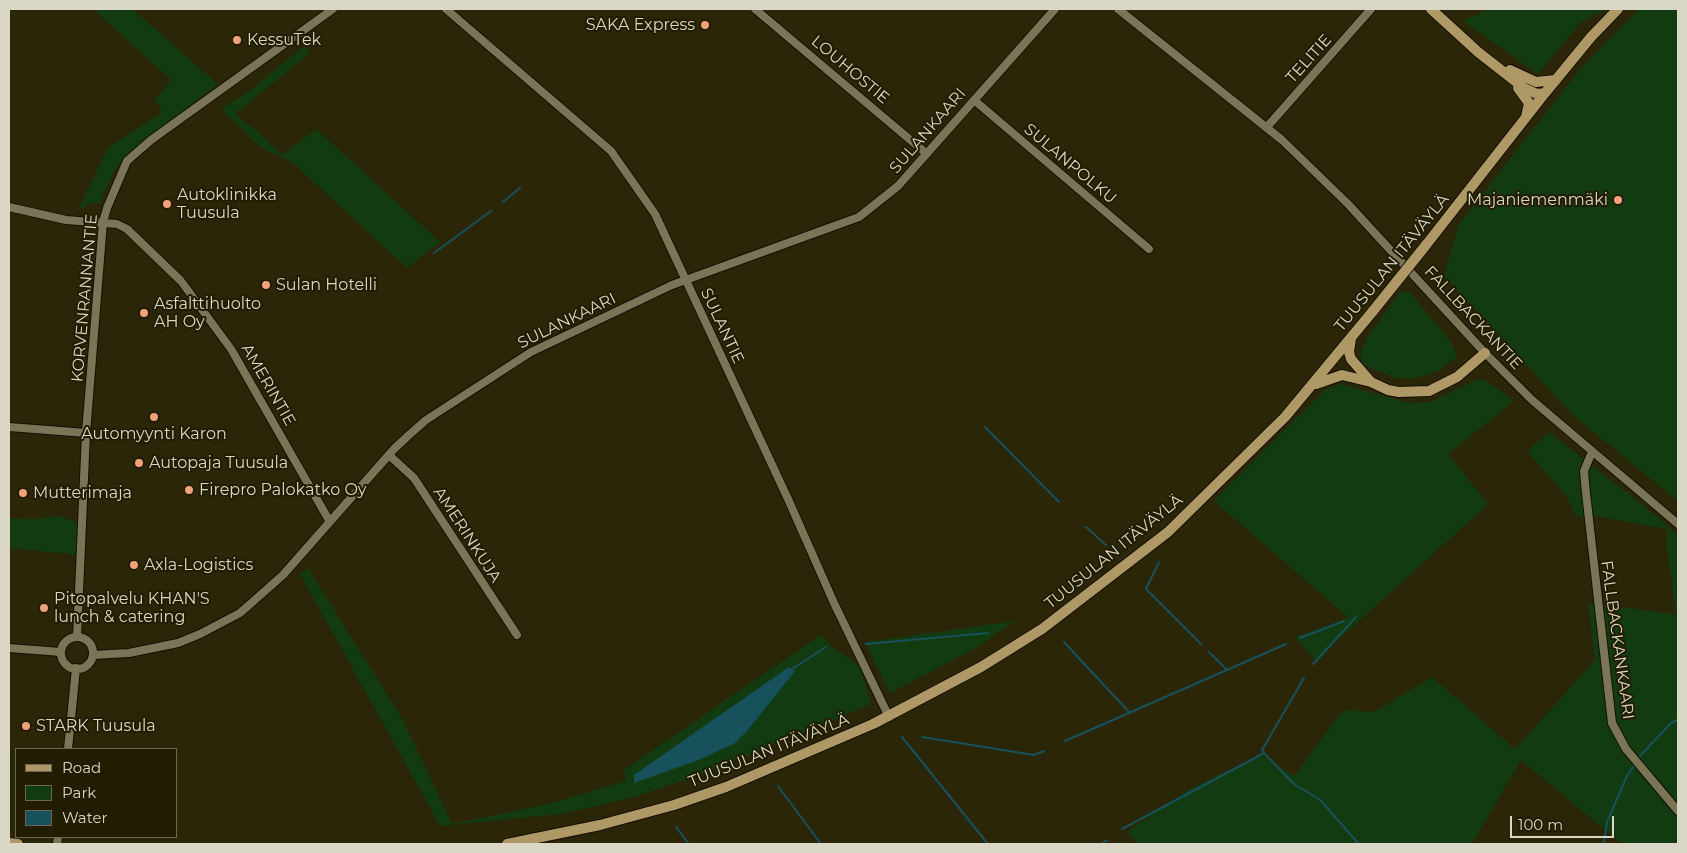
<!DOCTYPE html>
<html>
<head>
<meta charset="utf-8">
<style>
  body { margin:0 }
  #map { position:relative; width:1687px; height:853px; overflow:hidden; background:#2c2609; font-family:Montserrat,sans-serif }
  canvas { display:block }
  .frame { position:absolute; inset:0; border:10px solid #dbd7c7; pointer-events:none }
  .legend { position:absolute; left:15px; top:748px; width:162px; height:90px; box-sizing:border-box; background:#221c01; border:1px solid #6c6750; margin:0; padding:6px 9px; list-style:none; font-size:15px; color:#dbd7c7 }
  .legend li { display:flex; align-items:center; gap:10px; height:25px }
  .legend b { width:25px; border:1px solid #6c6750 }
  .scale { position:absolute; left:1510px; top:816px; width:104px; height:22px; box-sizing:border-box; border:2px solid #dbd7c7; border-top:0; padding-left:6px; font-size:15px; line-height:18px; white-space:nowrap; color:#dbd7c7; -webkit-text-stroke:4px #221c01; paint-order:stroke }
</style>
</head>
<body>
<div id="map">
<canvas width="1687" height="853"></canvas>
<div class="frame"></div>
<ul class="legend">
<li><b style="height:6px;background:#ae9865"></b>Road</li>
<li><b style="height:14px;background:#123b12"></b>Park</li>
<li><b style="height:14px;background:#17515c"></b>Water</li>
</ul>
<div class="scale">100 m</div>
</div>
<script>
const context = document.querySelector('canvas').getContext('2d');
context.lineJoin = 'round';
function fill(path, color) {
  context.fillStyle = color;
  context.fill(path, 'evenodd');
}
function shape(rows) {
  const path = new Path2D();
  for (const r of rows) {
    if (r.length === 3) {
      path.moveTo(r[0] + r[2], r[1]);
      path.arc(r[0], r[1], r[2], 0, 2 * Math.PI);
      continue;
    }
    path.moveTo(r[0], r[1]);
    for (let i = 2; i < r.length; i += 2) path.lineTo(r[i], r[i + 1]);
  }
  return path;
}
function strokePath(path, color, width, dash) {
  context.strokeStyle = color;
  context.lineWidth = width;
  context.lineCap = dash ? 'butt' : 'round';
  context.setLineDash(dash || []);
  context.stroke(path);
}
function write(font, color, halo, rows, align = 'center') {
  context.font = font + ' Montserrat,sans-serif';
  context.lineWidth = 4;
  context.setLineDash([]);
  context.textBaseline = 'middle';
  context.strokeStyle = halo;
  context.fillStyle = color;
  for (const [text, x, y, turn = 0] of rows) {
    context.save();
    context.translate(x, y);
    context.rotate((+turn || 0) * Math.PI / 180);
    context.textAlign = isNaN(turn) ? turn : align;
    if (halo) context.strokeText(text, 0, 0);
    context.fillText(text, 0, 0);
    context.restore();
  }
}
fill(shape([
  [93,9,132,9,218,84,132,150,115,169,100,203,89,203,86,207,79,208,108,148,162,112,155,99,171,80],
  [1489,9,1606,9,1580,23,1538,74,1463,21],
  [1639,9,1678,9,1678,501,1575,417,1444,276,1459,224,1581,68],
  [305,45,309,54,235,114,257,131,282,155,316,129,440,242,407,268,292,162,263,149,221,109,248,92],
  [1400,292,1410,292,1451,342,1457,357,1438,371,1418,378,1396,378,1363,365,1360,354,1367,338],
  [1484,379,1514,401,1448,454,1488,504,1337,641,1317,663,1295,637,1349,618,1214,501,1325,390,1340,384,1410,403,1430,402,1472,382],
  [1549,432,1648,509,1678,535,1678,844,1622,844,1521,760,1472,844,1137,844,1128,831,1188,790,1260,755,1294,776,1343,710,1374,712,1432,677,1515,749,1595,660,1588,603,1676,614,1667,548,1667,529,1601,517,1577,517,1566,495,1527,451],
  [58,516,82,524,81,555,9,548,9,518,35,519],
  [308,568,403,720,452,824,552,803,626,781,624,770,822,634,828,643,860,667,871,704,714,770,638,796,561,814,440,826,300,574],
  [1015,621,974,649,890,693,865,642]
]), '#123b12');
fill(shape([
  [789,667,795,671,747,731,735,743,701,759,634,783,634,775]
]), '#17515c');
strokePath(shape([
  [503,202,520,188],
  [434,253,491,211],
  [985,427,1059,502],
  [1086,527,1106,545],
  [1159,562,1146,589,1201,644],
  [1300,638,1344,621],
  [1064,642,1129,712],
  [866,644,988,633],
  [1209,652,1227,670],
  [1313,664,1356,617],
  [792,669,826,647],
  [902,737,988,844],
  [922,737,1034,755,1044,751],
  [1065,741,1286,644],
  [1264,753,1294,784,1320,800,1359,844],
  [1264,753,1262,750,1304,678],
  [1640,756,1671,723,1678,720],
  [778,786,821,844],
  [676,827,689,844],
  [1122,829,1264,753],
  [1101,844,1107,840],
  [1604,844,1607,822,1627,776,1634,766]
]), '#17515c', 2);
const minor = shape([
  [446,9,611,151,655,214,788,499,834,603,889,717],
  [755,9,927,154],
  [1118,9,1282,140,1348,204,1485,353,1532,400,1678,524],
  [974,100,1149,249],
  [1267,127,1371,9],
  [9,207,66,220,117,224,127,229,181,281,231,349,330,522],
  [9,427,86,433],
  [1592,452,1584,471,1586,493,1612,723,1626,749,1678,811],
  [389,455,414,478,517,635],
  [77,637,86,433,103,222,107,208,127,161,151,140,333,9],
  [77,653,16],
  [9,648,61,652],
  [93,655,129,653,178,643,200,634,240,613,283,575,394,449,409,435,426,420,531,352,672,285,859,217,898,186,1055,9],
  [68,749,76,668],
  [57,844,58,837]
]);
const major = shape([
  [1431,9,1478,52,1524,88,1537,94,1545,93],
  [1510,70,1536,82,1556,80],
  [1518,88,1529,103,1526,117],
  [1426,245,1545,93,1591,37,1618,9],
  [1351,338,1349,352,1351,359,1370,381],
  [1316,384,1342,375,1371,382,1388,390,1399,392,1429,391,1457,377,1485,353],
  [9,843,18,844],
  [507,844,600,825,674,805,726,787,873,724,981,667,1042,629,1168,532,1285,417,1373,311]
]);
strokePath(minor, '#140e00', 10);
strokePath(major, '#140e00', 12);
strokePath(minor, '#7b7557', 8);
strokePath(major, '#ae9865', 10);
const majorBridge = shape([
  [1373,311,1426,245]
]);
strokePath(majorBridge, '#140e00', 12, []);
strokePath(majorBridge, '#ae9865', 10);
for (const [x, y, r, color] of [
  [705,25,5,"#f0a279"],
  [237,40,5,"#f0a279"],
  [1618,200,5,"#f0a279"],
  [167,204,5,"#f0a279"],
  [266,285,5,"#f0a279"],
  [144,313,5,"#f0a279"],
  [154,417,5,"#f0a279"],
  [139,463,5,"#f0a279"],
  [189,490,5,"#f0a279"],
  [23,493,5,"#f0a279"],
  [134,565,5,"#f0a279"],
  [44,608,5,"#f0a279"],
  [26,726,5,"#f0a279"]
]) {
  const dot = new Path2D();
  dot.arc(x, y, r, 0, 2 * Math.PI);
  context.fillStyle = color;
  context.fill(dot);
  strokePath(dot, '#221c01', 2);
}
write('16px', '#dbd7c7', '#221c01', [
  ["SAKA Express",695,25,"right"],
  ["KessuTek",247,40],
  ["Autoklinikka",177,195],
  ["Tuusula",177,213],
  ["Majaniemenmäki",1608,200,"right"],
  ["Sulan Hotelli",276,285],
  ["Asfalttihuolto",154,304],
  ["AH Oy",154,322],
  ["Automyynti Karon",154,434,"center"],
  ["Autopaja Tuusula",149,463],
  ["Firepro Palokatko Oy",199,490],
  ["Mutterimaja",33,493],
  ["Axla-Logistics",144,565],
  ["Pitopalvelu KHAN'S",54,599],
  ["lunch & catering",54,617],
  ["STARK Tuusula",36,726]
], 'left');
write('16px', '#dbd7c7', '#221c01', [
  ["TELITIE",1309,59,-48],
  ["LOUHOSTIE",850,70,40],
  ["SULANKAARI",928,131,-49],
  ["SULANPOLKU",1070,164,40],
  ["TUUSULAN ITÄVÄYLÄ",1392,263,-51],
  ["KORVENRANNANTIE",85,298,-85],
  ["FALLBACKANTIE",1473,318,47],
  ["SULANKAARI",567,321,-26],
  ["SULANTIE",722,326,65],
  ["AMERINTIE",268,385,60],
  ["AMERINKUJA",467,535,57],
  ["TUUSULAN ITÄVÄYLÄ",1114,552,-39],
  ["FALLBACKANKAARI",1617,640,82],
  ["TUUSULAN ITÄVÄYLÄ",769,751,-22]
]);
</script>
</body>
</html>
